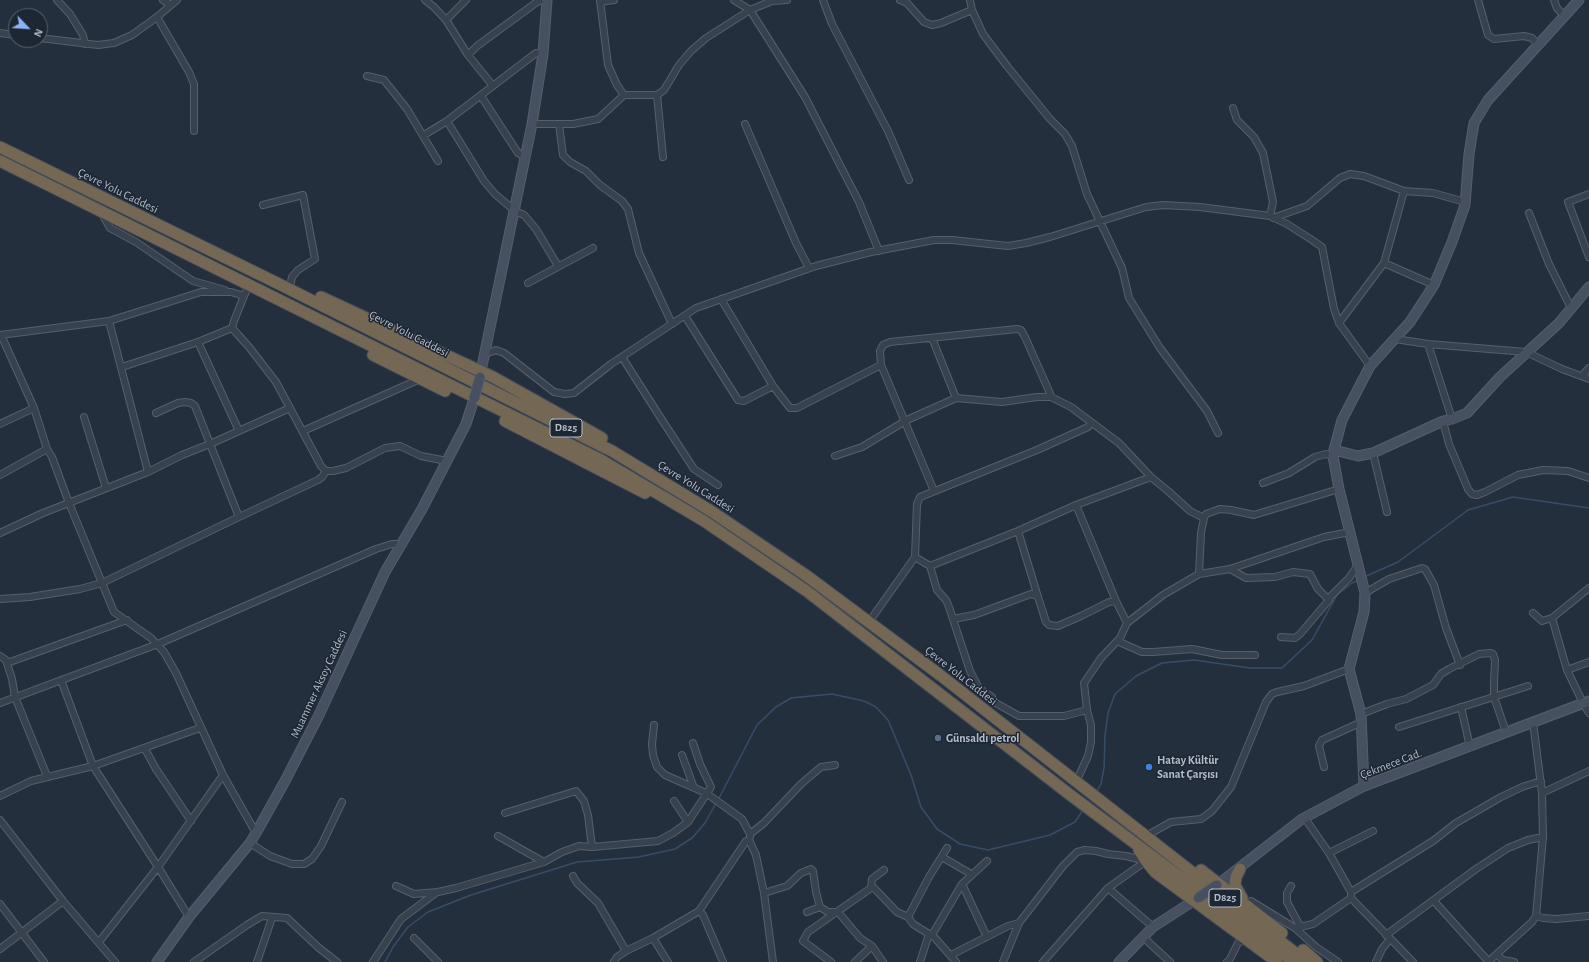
<!DOCTYPE html>
<html>
<head>
<meta charset="utf-8">
<style>
  body { margin:0 }
  #map { position:relative; width:1589px; height:962px; overflow:hidden; background:#242f3e; font-family:"Alegreya Sans",sans-serif }
  canvas { display:block }
  .north { position:absolute; left:8px; top:8px; width:40px; height:40px; box-sizing:border-box; background:#1d2633; border:1px solid #59626f; border-radius:50%; rotate:115deg; font-size:11px; font-weight:700; line-height:16px; text-align:center; color:#b4bcc9 }
  .north::after { content:''; display:block; margin:auto; width:14px; height:18px; background:#8ab4f8; clip-path:polygon(50% 0,100% 100%,50% 72%,0 100%) }
</style>
</head>
<body>
<div id="map">
<canvas width="1589" height="962"></canvas>
<div class="north">N</div>
</div>
<script>
const context = document.querySelector('canvas').getContext('2d');
context.lineJoin = 'round';
function shape(rows) {
  const path = new Path2D();
  for (const r of rows) {
    path.moveTo(r[0], r[1]);
    for (let i = 2; i < r.length; i += 2) path.lineTo(r[i], r[i + 1]);
  }
  return path;
}
function strokePath(path, color, width, dash) {
  context.strokeStyle = color;
  context.lineWidth = width;
  context.lineCap = dash ? 'butt' : 'round';
  context.setLineDash(dash || []);
  context.stroke(path);
}
function write(font, color, halo, rows, align = 'center') {
  context.font = font + ' "Alegreya Sans",sans-serif';
  context.lineWidth = 3;
  context.setLineDash([]);
  context.textBaseline = 'middle';
  context.strokeStyle = halo;
  context.fillStyle = color;
  for (const [text, x, y, turn = 0] of rows) {
    context.save();
    context.translate(x, y);
    context.rotate((+turn || 0) * Math.PI / 180);
    context.textAlign = isNaN(turn) ? turn : align;
    if (halo) context.strokeText(text, 0, 0);
    context.fillText(text, 0, 0);
    context.restore();
  }
}
strokePath(shape([
  [1364,577,1398,562,1468,510,1513,497,1589,508],
  [1097,791,1101,784,1104,768,1105,736,1108,713,1115,694,1136,676,1162,663,1194,660,1250,668,1282,668,1312,640,1337,595,1352,583,1359,580],
  [718,800,757,725,776,707,791,698,832,694,864,701,876,707,888,720,911,775,921,807,937,829,960,844,988,850,1050,835,1075,822,1083,810],
  [385,962,393,947,408,927,428,912,471,895,577,862,639,857,675,849,692,838,705,823,716,803]
]), '#394c67', 1.5);
const street = shape([
  [57,0,70,14,83,35,85,44],
  [163,0,171,5],
  [425,0,434,7,446,20,468,55,493,86],
  [600,0,608,65,617,85,624,95],
  [734,0,750,10,805,97,859,202,879,251],
  [823,0,832,24,888,131,909,180],
  [900,0,907,3,924,22,932,25,941,23,972,10],
  [970,0,972,10,983,34,1007,66,1050,119,1065,134,1072,146,1087,194,1122,268,1129,298,1160,348,1207,411,1218,433],
  [1478,0,1488,35,1494,39,1524,36,1532,38,1538,45],
  [1554,0,1557,8,1564,16],
  [600,2,614,0],
  [157,17,189,72,194,84,194,131],
  [446,20,466,0],
  [0,33,16,35],
  [40,38,98,45,114,43,132,35,157,17,177,0],
  [468,55,477,46,537,2,542,0],
  [367,76,384,80,407,109,438,161],
  [657,95,663,157],
  [481,96,518,153,525,157],
  [1233,108,1237,120,1254,137,1263,153,1273,202,1270,216],
  [447,121,484,181,495,194,515,211,524,215,536,229,558,266],
  [532,124,573,124,598,119,624,95,657,95,664,90,679,65,691,51,706,38,750,10,772,1,787,0],
  [559,124,563,155,570,162,586,171,600,185,622,201,628,209,639,253,672,324],
  [745,124,796,243,809,268],
  [424,135,447,121,536,53,543,54],
  [1589,194,1568,202,1589,257],
  [263,205,303,195,315,259,298,270,292,277,290,287],
  [1529,213,1549,264,1571,308],
  [102,214,110,228,136,242,193,281,225,290],
  [1273,218,1307,206,1340,178,1350,174,1364,176,1404,191,1433,193,1465,202],
  [1384,263,1434,285],
  [528,283,593,248],
  [244,296,234,321,232,328,249,347,276,382,321,466,326,471,333,471,346,468,385,448,400,446,421,456,447,461],
  [721,299,773,386,790,408,797,408,881,365],
  [685,316,738,400,744,401,773,386],
  [109,321,148,472],
  [1339,323,1384,263,1404,191],
  [0,335,109,321,201,292,231,292,244,296,249,285],
  [1,335,34,408,47,449,52,457,69,503,114,612,151,638,164,652,176,673,223,775,256,833],
  [932,338,956,398],
  [1395,339,1428,344,1526,352,1562,369,1589,379],
  [198,342,239,431],
  [1428,344,1452,419],
  [485,354,496,350,504,353,554,392,565,394,574,393,611,364,696,308,816,266,871,252,934,240,952,240,1008,246,1026,243,1050,237,1146,207,1163,205,1200,207,1270,216,1287,224,1312,240,1322,247,1334,309,1339,323,1370,366],
  [622,357,662,420,694,469,718,485],
  [122,367,198,342,232,328],
  [1582,376,1589,368],
  [156,413,178,403,185,402,191,403,195,406,239,517,318,480,322,477,326,471],
  [84,417,106,488],
  [1443,421,1449,444,1468,489,1472,494,1477,495,1485,492,1518,475,1543,470,1568,471,1589,478],
  [0,424,34,408],
  [303,431,420,379],
  [1373,453,1387,512],
  [835,456,862,447,907,420,956,398,1002,402,1037,397,1051,397,1071,407,1119,443,1151,477,1168,491,1190,511,1204,518],
  [0,475,47,449],
  [1263,483,1289,473,1315,457,1326,454,1333,456],
  [934,491,881,365,880,351,883,345,890,342,1017,329,1021,330,1025,337,1049,391,1051,397],
  [1076,505,1116,601],
  [1018,531,1038,597],
  [0,533,43,513,148,472,182,455,210,444,290,408],
  [915,557,930,566,937,590,946,600,949,607,970,671,979,688,992,697,994,702,1019,716,1064,716,1087,710],
  [930,566,1018,531,1076,505,1151,477],
  [1230,569,1246,578,1275,577,1293,572,1310,574,1318,589,1328,599],
  [1199,574,1201,533,1204,518,1206,514,1220,509,1231,510,1254,515,1339,489],
  [1365,593,1389,579,1422,568,1425,569,1434,585,1446,628,1460,665],
  [0,599,30,597,80,589,102,583,239,517],
  [1533,613,1542,621,1552,618,1589,588],
  [1552,618,1567,670,1583,703,1589,713],
  [953,619,974,615,1031,594,1035,595,1038,597,1046,622,1049,625,1058,626,1081,616,1109,602,1116,601,1127,623],
  [869,622,915,557,917,504,920,497,1037,450,1088,427,1091,423],
  [1281,637,1295,638,1300,634,1329,600,1328,599,1349,578,1358,565],
  [1117,641,1142,652,1153,652,1192,649,1222,655,1255,655],
  [0,656,6,660,12,679,15,697,47,776],
  [7,663,127,620],
  [1567,670,1589,662],
  [61,680,93,766,158,867,189,917],
  [0,703,158,644,376,549,392,544,403,544],
  [1461,707,1470,747],
  [1361,714,1387,704,1406,699,1433,685,1441,674,1449,669,1479,654,1491,653,1493,654,1495,660,1494,683,1494,697,1506,732],
  [654,725,652,744,653,755,657,767,665,775,706,793,742,819,750,834],
  [1399,727,1528,686],
  [145,749,156,769,191,821],
  [682,755,694,788],
  [1324,767,1319,746,1322,740,1362,722],
  [1076,782,1088,756,1091,742,1091,725,1087,710,1084,683,1101,658,1120,638,1127,623,1163,595,1199,574,1230,569,1324,537,1350,532],
  [1542,793,1589,771],
  [0,796,31,781,93,766,200,728],
  [674,801,688,822],
  [505,813,576,791,584,801,588,815,592,847],
  [1304,817,1329,853,1351,892],
  [0,820,63,901,115,962],
  [498,836,544,862,562,852,579,846,592,847,658,841,673,833,688,822,711,787,700,764,693,743],
  [1146,836,1171,822,1201,819,1212,811,1231,787,1266,702,1272,694,1277,692,1304,686,1349,669],
  [750,837,750,834,764,823,801,784,821,767,835,765],
  [250,843,270,856,292,864,304,864,312,859,321,846,342,802],
  [1329,853,1373,831],
  [942,857,971,874],
  [573,876,577,883,598,903,626,951],
  [962,884,987,937],
  [396,886,414,894,438,892,456,888,544,862],
  [1291,886,1287,893,1287,902,1301,928],
  [871,888,872,879,884,870],
  [1108,888,1146,861],
  [764,893,787,886,801,873,811,869,813,871,816,892,820,907],
  [1351,898,1413,962],
  [1434,901,1488,961],
  [0,904,44,962],
  [1247,905,1251,901,1295,928,1313,924,1351,898,1351,892,1433,841,1456,823,1501,797,1522,787,1541,781],
  [699,911,703,915,723,962],
  [807,912,820,907,828,912,838,912,860,938,872,946,855,962],
  [1536,916,1543,918,1556,919,1589,916],
  [908,917,929,877,947,848],
  [1295,928,1316,947,1338,962],
  [929,934,935,938,956,962],
  [932,935,962,884,987,861],
  [1386,935,1476,869,1508,848,1528,840,1543,837],
  [1143,937,1170,962],
  [414,938,438,962],
  [653,938,668,962],
  [99,942,158,867,223,775],
  [872,946,883,962],
  [0,949,63,901],
  [951,955,1008,926,1019,923,1063,866,1077,852,1085,850,1096,851,1108,854,1126,856,1146,861],
  [1497,955,1503,960,1514,962],
  [194,962,247,925,262,916,287,918,319,948,337,962],
  [257,962,272,918],
  [373,962,401,919,437,892],
  [614,962,617,957,626,951,653,938,699,911,746,841,749,840,756,855,764,893,773,962],
  [831,962,803,941,808,932,871,888,874,888,897,912,908,917,913,924,929,934,920,962],
  [1003,962,1019,923],
  [1043,962,1108,888,1153,927],
  [1227,962,1229,961,1238,943,1246,939],
  [1376,962,1382,949,1390,939],
  [1488,962,1532,922,1536,916,1543,837,1542,793,1533,722]
]);
const secondary = shape([
  [480,376,532,124,543,54,547,0],
  [1334,450,1358,456,1373,453,1443,421,1452,419,1467,413,1500,377,1559,323,1589,287],
  [1364,786,1361,714,1349,669,1364,612,1365,593,1339,489,1333,456,1334,450,1342,420,1370,366,1410,322,1434,285,1452,242,1465,205,1469,154,1474,123,1488,100,1579,0],
  [1217,885,1302,819,1364,786,1589,701],
  [157,962,189,917,250,843,256,833,285,781,319,715,385,572,422,509,466,424,474,399],
  [1119,962,1153,927,1198,898]
]);
const highway = shape([
  [0,147,279,284,612,451,711,511,807,576,940,675,1307,962],
  [0,161,601,460,704,521,808,592,1073,797,1294,962],
  [321,297,493,377,602,438],
  [373,355,445,391],
  [505,421,645,493],
  [1139,850,1146,861,1155,872,1277,962],
  [1240,869,1236,877,1235,885,1242,898],
  [1201,870,1282,933],
  [1303,950,1317,962]
]);
strokePath(street, '#565f6c', 8);
strokePath(secondary, '#565f6c', 11);
strokePath(highway, '#434c59', 13);
strokePath(street, '#38414e', 6);
strokePath(secondary, '#465061', 9);
strokePath(highway, '#746855', 11);
const secondaryBridge = shape([
  [474,399,480,377],
  [1198,898,1217,885]
]);
strokePath(secondaryBridge, '#565f6c', 11, []);
strokePath(secondaryBridge, '#465061', 9);
for (const [x, y, r, color] of [
  [938,738,4,"#5c6f8a"],
  [1149,767,4,"#3f7fe0"]
]) {
  const dot = new Path2D();
  dot.arc(x, y, r, 0, 2 * Math.PI);
  context.fillStyle = color;
  context.fill(dot);
  strokePath(dot, '#1d2633', 1.5);
}
for (const [x, y, w] of [
  [566,428,32],
  [1225,898,32]
]) {
  const box = new Path2D();
  box.roundRect(x - w / 2, y - 9, w, 18, 3);
  context.fillStyle = '#1d2633';
  context.fill(box);
  strokePath(box, '#b4bcc9', 1);
}
write('bold 11px', '#b4bcc9', null, [
  ["D825",566,428],
  ["D825",1225,898]
]);
write('12px', '#b4bcc9', '#1d2633', [
  ["Çevre Yolu Caddesi",118,191,26],
  ["Çevre Yolu Caddesi",409,334,27],
  ["Çevre Yolu Caddesi",696,487,32],
  ["Çevre Yolu Caddesi",961,676,38],
  ["Muammer Aksoy Caddesi",319,684,-65],
  ["Çekmece Cad.",1391,764,-21]
]);
write('bold 12px', '#b4bcc9', '#1d2633', [
  ["Günsaldı petrol",946,738],
  ["Hatay Kültür",1157,760],
  ["Sanat Çarşısı",1157,774]
], 'left');
</script>
</body>
</html>
